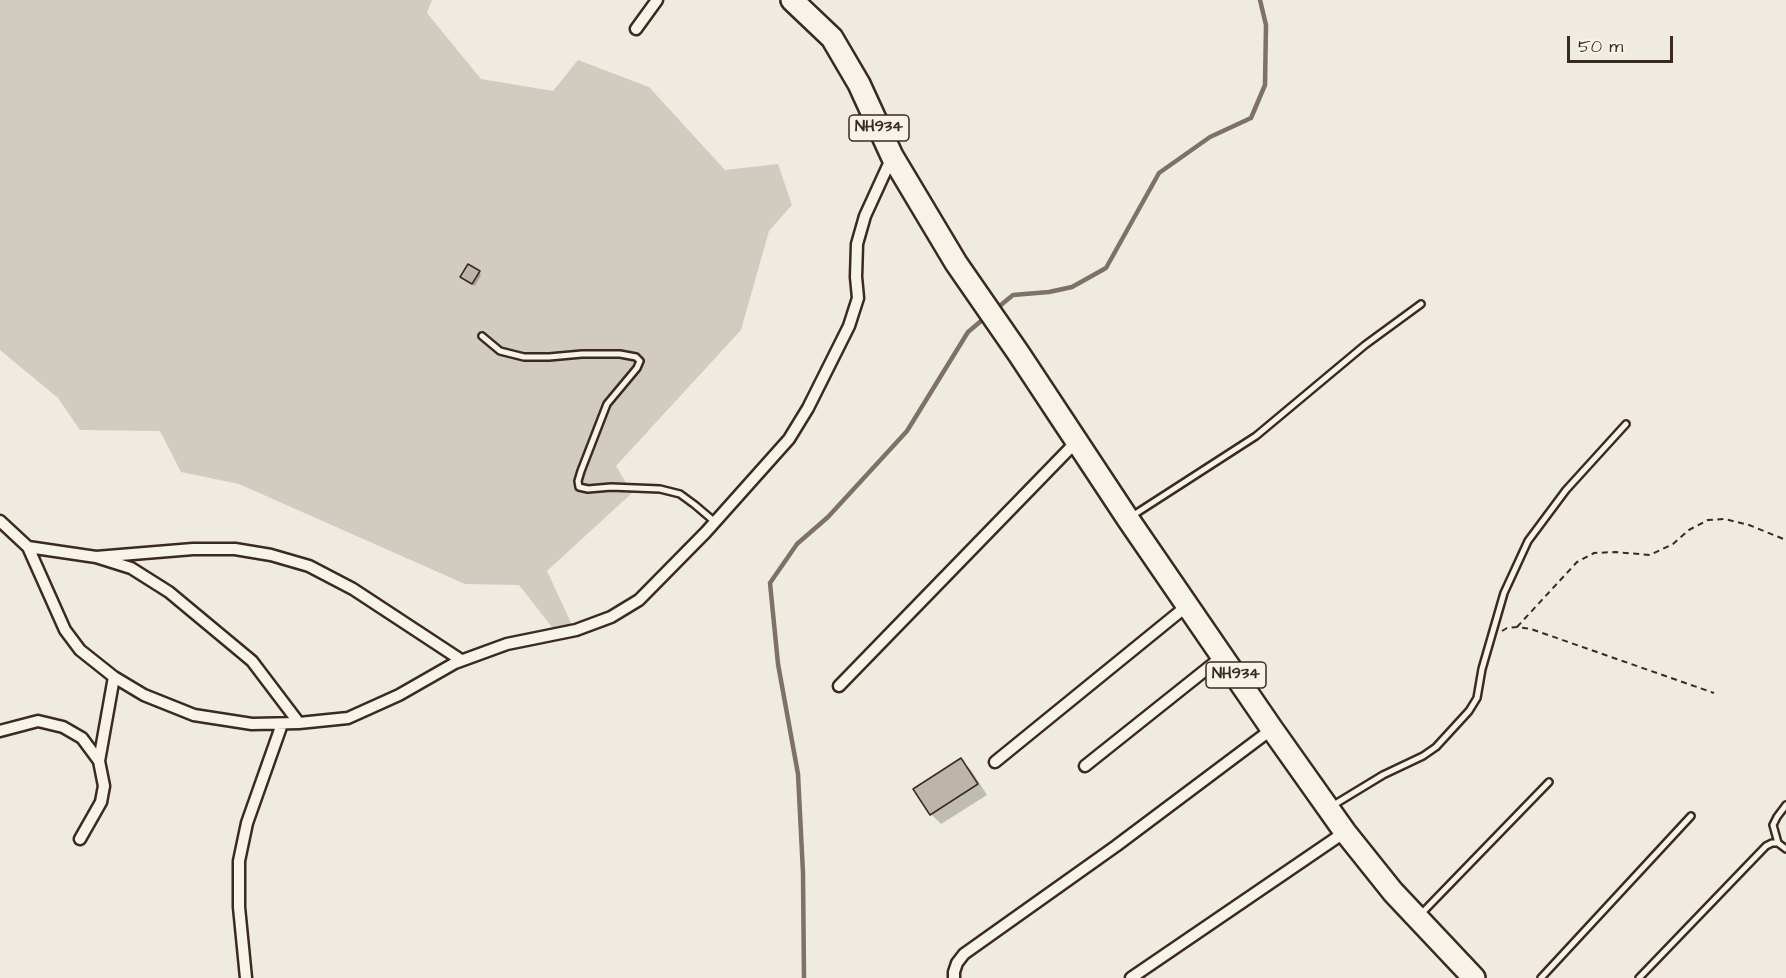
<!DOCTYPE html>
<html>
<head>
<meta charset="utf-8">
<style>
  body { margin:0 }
  #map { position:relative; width:1786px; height:978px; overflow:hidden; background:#efebe0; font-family:"Architects Daughter",sans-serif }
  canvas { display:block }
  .scale { position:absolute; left:1567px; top:36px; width:106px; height:27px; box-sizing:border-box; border:3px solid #3b2a1e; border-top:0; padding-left:8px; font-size:18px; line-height:21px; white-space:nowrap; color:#3b2a1e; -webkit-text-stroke:4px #f7f3e8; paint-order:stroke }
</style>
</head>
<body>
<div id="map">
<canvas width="1786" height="978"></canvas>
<div class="scale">50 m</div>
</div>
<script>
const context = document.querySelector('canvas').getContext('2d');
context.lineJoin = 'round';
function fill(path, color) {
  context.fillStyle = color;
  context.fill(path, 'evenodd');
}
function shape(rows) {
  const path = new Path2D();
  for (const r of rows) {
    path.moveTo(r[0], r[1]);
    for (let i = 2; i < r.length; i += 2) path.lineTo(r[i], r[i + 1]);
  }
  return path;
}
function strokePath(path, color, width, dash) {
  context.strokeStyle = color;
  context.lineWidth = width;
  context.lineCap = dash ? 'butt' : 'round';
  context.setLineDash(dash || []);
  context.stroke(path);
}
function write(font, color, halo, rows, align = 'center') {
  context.font = font + ' "Architects Daughter",sans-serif';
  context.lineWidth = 4.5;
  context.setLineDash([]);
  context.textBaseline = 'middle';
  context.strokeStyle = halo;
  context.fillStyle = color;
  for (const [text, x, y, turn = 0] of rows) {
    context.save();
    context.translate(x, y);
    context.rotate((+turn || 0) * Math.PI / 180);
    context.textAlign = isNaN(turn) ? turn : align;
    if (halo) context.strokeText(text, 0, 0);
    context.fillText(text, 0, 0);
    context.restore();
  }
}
fill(shape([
  [0,0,432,0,427,13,481,79,553,91,578,60,649,87,725,170,778,164,792,205,769,231,741,330,616,466,632,493,547,571,572,625,555,631,519,585,465,584,239,484,181,472,160,431,80,430,58,398,0,350]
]), '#d1cbc0');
fill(shape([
  [479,272,481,275,475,286,464,279],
  [961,760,971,770,987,795,941,824,931,814]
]), '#0003');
strokePath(shape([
  [996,309,1013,295,1049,292,1072,287,1106,268,1159,173,1210,137,1251,118,1265,85,1266,25,1260,0],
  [804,978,803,873,798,774,778,664,770,583,797,544,828,517,907,431,968,332,987,316]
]), '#7e7266', 4.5);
const building = shape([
  [468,264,480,271,472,284,460,277,468,264],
  [961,758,978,784,930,815,913,789,961,758]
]);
fill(building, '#bdb5aa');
strokePath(building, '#3b2a1e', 1.5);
const lane = shape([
  [482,336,500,351,524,357,549,357,582,354,620,354,636,357,640,361,637,368,607,404,581,471,578,481,579,487,588,489,611,487,660,489,680,494,695,505,715,522],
  [1132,516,1256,436,1365,345,1421,304],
  [1332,806,1383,775,1423,756,1436,747,1469,711,1477,698,1482,669,1504,593,1528,541,1566,490,1626,424],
  [1778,843,1773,825,1777,817,1786,805],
  [1420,915,1549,782],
  [1541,978,1691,816],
  [1639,978,1766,846,1772,843,1778,843,1786,849]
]);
const street = shape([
  [636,29,657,0],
  [0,521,28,547,65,630,80,650,114,677,144,695,194,715,252,724,299,723,348,718,399,695,455,663,507,644,576,630,611,617,639,600,706,532,789,439,808,408,849,326,858,298,856,277,857,244,865,216,892,157],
  [28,547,96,557,131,568,169,592,252,661,299,723],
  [96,557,193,549,235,549,271,555,309,566,353,589,461,660],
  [839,686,1077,441],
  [0,731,38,721,63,727,82,738,99,761,104,786,101,802,80,839],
  [99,761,114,677],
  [995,762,1188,605],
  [1085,766,1223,656],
  [246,978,239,907,239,861,247,823,282,724],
  [954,978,954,972,957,963,964,954,1116,846,1272,729],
  [1131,978,1345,832]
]);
const highway = shape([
  [792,0,832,38,859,84,892,156,956,263,1019,354,1128,519,1272,729,1345,832,1393,892,1474,978]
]);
strokePath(lane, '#3b2a1e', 10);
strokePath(street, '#3b2a1e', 15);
strokePath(highway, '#3b2a1e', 26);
strokePath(shape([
  [1517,627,1577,562,1594,553,1615,552,1650,555,1673,544,1689,530,1708,520,1725,519,1749,525,1786,540],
  [1502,631,1507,628,1517,627,1531,629,1714,693]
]), '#3b2a1e', 2, [6, 4.5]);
strokePath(lane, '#f7f3e8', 5);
strokePath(street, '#f7f3e8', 10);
strokePath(highway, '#f7f3e8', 21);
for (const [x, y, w] of [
  [879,128,60],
  [1236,675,60]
]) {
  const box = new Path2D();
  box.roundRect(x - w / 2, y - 13, w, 26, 4.5);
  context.fillStyle = '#f7f3e8';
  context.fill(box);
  strokePath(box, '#3b2a1e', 1.5);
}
write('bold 16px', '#3b2a1e', null, [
  ["NH934",879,128],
  ["NH934",1236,675]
]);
</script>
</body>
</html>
